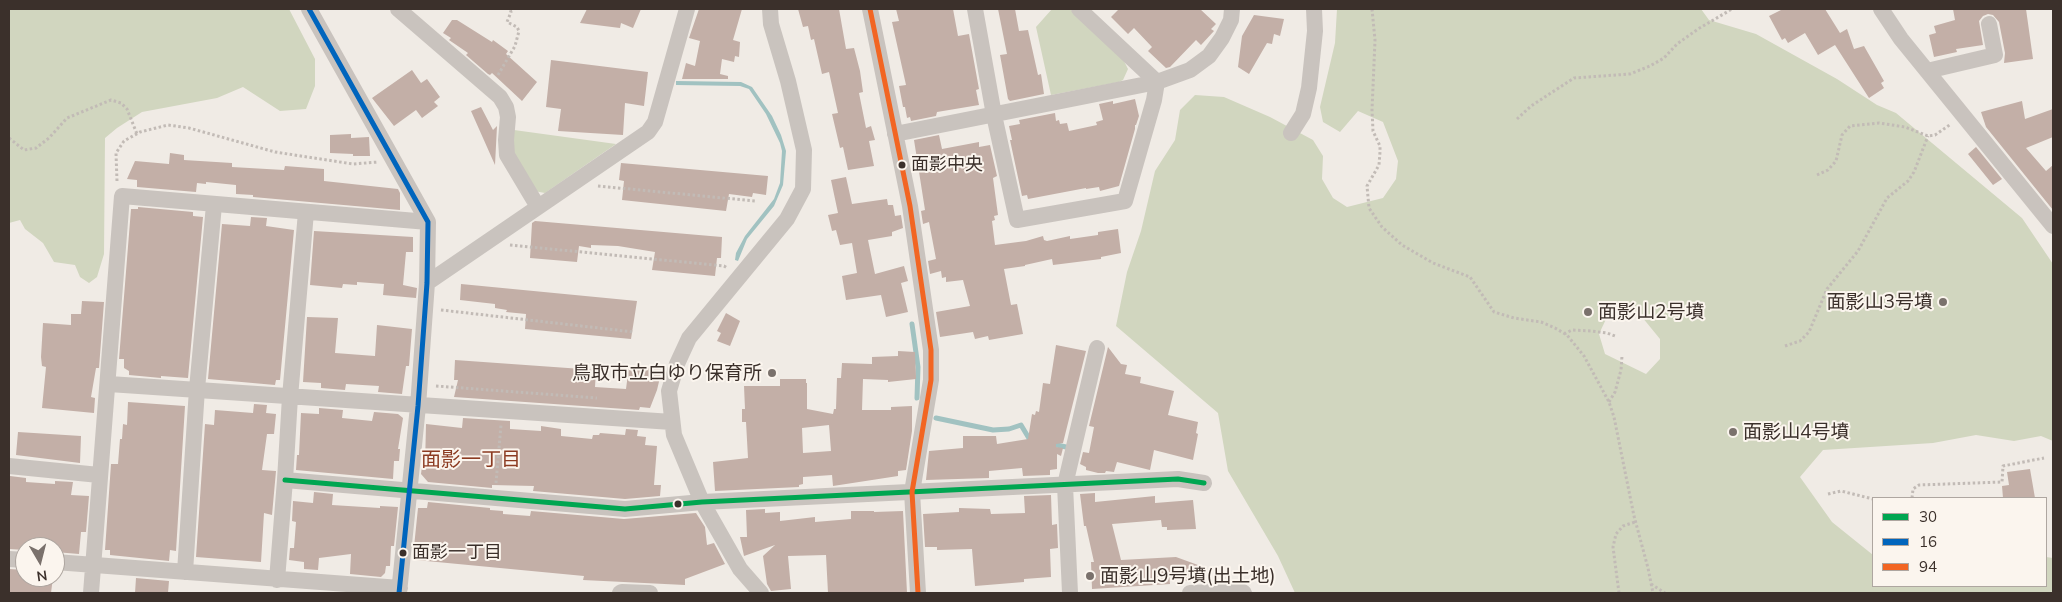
<!DOCTYPE html>
<html>
<head>
<meta charset="utf-8">
<style>
  body { margin:0 }
  #map { position:relative; width:2062px; height:602px; overflow:hidden; background:#f0ebe5; font-family:Mulish,sans-serif }
  canvas { display:block }
  .frame { position:absolute; inset:0; border:10px solid #3b302b; pointer-events:none }
  .legend { position:absolute; left:1872px; top:497px; width:175px; height:90px; box-sizing:border-box; background:#fbf5ee; border:1px solid #aea6a0; margin:0; padding:6px 9px; list-style:none; font-size:15px; color:#3b302b }
  .legend li { display:flex; align-items:center; gap:10px; height:25px }
  .legend b { width:25px; border:1px solid #aea6a0 }
  .north { position:absolute; left:15px; top:537px; width:50px; height:50px; box-sizing:border-box; background:#fbf5ee; border:1px solid #aea6a0; border-radius:50%; rotate:172deg; font-size:14px; font-weight:700; line-height:20px; text-align:center; color:#3b302b }
  .north::after { content:''; display:block; margin:auto; width:18px; height:22px; background:#7a716c; clip-path:polygon(50% 0,100% 100%,50% 72%,0 100%) }
</style>
</head>
<body>
<div id="map">
<canvas width="2062" height="602"></canvas>
<div class="frame"></div>
<ul class="legend">
<li><b style="height:6px;background:#00a651"></b>30</li>
<li><b style="height:6px;background:#0065bd"></b>16</li>
<li><b style="height:6px;background:#f26522"></b>94</li>
</ul>
<div class="north">N</div>
</div>
<script>
const context = document.querySelector('canvas').getContext('2d');
context.lineJoin = 'round';
function fill(path, color) {
  context.fillStyle = color;
  context.fill(path, 'evenodd');
}
function shape(rows) {
  const path = new Path2D();
  for (const r of rows) {
    path.moveTo(r[0], r[1]);
    for (let i = 2; i < r.length; i += 2) path.lineTo(r[i], r[i + 1]);
  }
  return path;
}
function strokePath(path, color, width, dash) {
  context.strokeStyle = color;
  context.lineWidth = width;
  context.lineCap = dash ? 'butt' : 'round';
  context.setLineDash(dash || []);
  context.stroke(path);
}
function write(font, color, halo, rows, align = 'center') {
  context.font = font + ' Mulish,"Noto Sans JP",sans-serif';
  context.lineWidth = 4;
  context.setLineDash([]);
  context.textBaseline = 'middle';
  context.strokeStyle = halo;
  context.fillStyle = color;
  for (const [text, x, y, turn = 0] of rows) {
    context.save();
    context.translate(x, y);
    context.rotate((+turn || 0) * Math.PI / 180);
    context.textAlign = isNaN(turn) ? turn : align;
    if (halo) context.strokeText(text, 0, 0);
    context.fillText(text, 0, 0);
    context.restore();
  }
}
fill(shape([
  [9,9,289,9,315,59,315,86,306,109,280,111,243,87,217,98,142,112,117,128,105,138,104,254,97,277,89,283,80,277,75,265,54,262,43,243,25,229,20,220,9,223],
  [1052,9,1070,9,1123,59,1128,69,1123,80,1119,82,1051,95,1036,27],
  [1337,9,1701,9,1709,20,1756,34,1837,79,1877,105,1896,113,2022,218,2053,264,2053,441,2041,436,2014,441,1976,435,1933,443,1823,450,1800,477,1832,522,1873,555,1873,586,2046,586,2046,557,2053,558,2053,593,1295,593,1278,556,1228,471,1218,413,1116,326,1127,272,1141,231,1155,171,1175,140,1180,110,1195,95,1224,97,1270,117,1313,140,1323,156,1322,179,1333,198,1347,207,1383,198,1396,179,1398,161,1383,122,1358,111,1340,132,1323,122,1320,107,1335,43],
  [1614,309,1642,317,1660,339,1660,359,1646,374,1605,354,1599,334,1607,317],
  [514,130,616,144,545,193,534,191,515,161,512,139]
]), '#d1d6bf');
fill(shape([
  [676,81,741,82,752,87,772,116,781,135,786,151,783,185,774,206,747,239,738,261,735,260,736,253,745,236,774,199,780,183,782,151,780,143,766,114,749,89,740,86,676,85]
]), '#a1c2c1');
strokePath(shape([
  [912,324,918,367,917,398],
  [936,418,993,430,1009,429,1021,425,1030,440,1033,441],
  [1052,444,1066,447]
]), '#a1c2c1', 5);
fill(shape([
  [587,9,641,9,633,28,621,23,620,28,580,23],
  [699,9,742,9,733,40,740,42,739,57,735,56,734,62,722,59,720,74,728,76,728,79,682,79,686,63,695,66,700,41,689,38],
  [798,9,839,9,846,49,854,48,860,71,863,92,859,93,866,128,871,126,875,140,869,141,874,166,848,170,843,147,840,148,832,114,838,113,829,72,822,74,814,39,811,40,808,26,803,27],
  [896,9,953,9,958,36,969,34,979,89,976,90,979,105,937,112,936,116,911,121,910,117,907,118,905,107,903,107,899,86,906,85,892,22,899,21],
  [998,9,1015,9,1019,31,1028,30,1038,75,1041,74,1044,94,1010,101,1008,99,1000,55,1007,54],
  [1119,9,1200,9,1216,24,1211,29,1214,31,1201,45,1196,40,1170,67,1166,68,1148,51,1152,47,1134,28,1128,34,1111,17],
  [1783,9,1825,9,1840,33,1847,29,1854,49,1864,46,1884,81,1881,83,1884,88,1869,98,1835,45,1818,55,1805,33,1788,43,1785,38,1782,40,1769,16],
  [1953,9,2026,9,2033,59,2004,63,2005,53,1999,22,1993,15,1988,14,1983,16,1979,21,1983,45,1956,49,1957,52,1934,57,1929,35,1936,33,1934,26,1955,20],
  [1254,15,1284,19,1280,36,1274,34,1272,44,1267,43,1249,74,1238,67,1242,36],
  [452,20,457,20,492,42,493,40,508,51,506,54,537,82,522,101,492,73,490,75,488,74,466,55,468,53,449,40,451,38,443,33],
  [551,60,648,72,644,106,625,103,623,135,558,131,561,109,546,107],
  [412,70,421,83,427,79,440,97,434,102,438,106,422,118,416,110,394,126,372,98],
  [1135,99,1139,116,1136,125,1135,125,1135,129,1119,186,1100,191,1099,187,1086,189,1086,188,1028,199,1027,195,1022,196,1010,140,1012,140,1009,126,1020,124,1019,120,1055,113,1056,121,1059,120,1060,124,1067,123,1069,131,1097,125,1096,122,1103,120,1099,104,1113,101,1113,104],
  [2022,101,2025,119,2053,109,2053,137,2026,148,2046,171,2053,165,2053,210,1986,127,1981,112],
  [481,107,493,130,497,126,495,165,471,111],
  [351,134,351,138,369,137,370,156,353,156,353,154,330,153,330,135],
  [939,135,942,149,979,142,979,147,990,145,997,176,993,178,998,215,994,216,995,220,992,221,995,245,1026,241,1043,236,1044,240,1047,241,1070,236,1070,239,1098,235,1098,232,1118,229,1121,253,1101,257,1101,259,1053,265,1052,259,1025,265,1025,266,1004,269,1011,305,1017,304,1023,334,989,340,988,336,975,339,973,332,940,337,936,312,970,306,963,280,946,282,946,277,942,278,941,271,930,274,928,261,936,259,929,222,923,224,921,211,925,210,914,140],
  [1976,147,2002,179,1993,185,1968,154],
  [170,153,184,155,184,160,232,163,232,167,284,170,285,166,324,169,324,181,398,189,400,193,400,210,253,197,253,195,236,194,236,185,206,182,206,184,197,183,196,192,137,187,137,180,127,179,135,161,169,164],
  [621,163,768,176,766,195,753,193,752,197,729,194,726,211,622,200,624,181,619,180],
  [846,177,852,204,887,199,888,205,893,205,895,216,901,215,903,228,892,232,892,236,868,240,875,274,904,266,908,281,901,283,908,312,886,317,881,295,846,300,842,276,857,273,852,243,840,245,836,230,832,231,828,215,838,213,831,180],
  [138,207,193,212,193,216,203,217,188,378,161,376,161,378,129,375,129,371,124,368,124,359,119,359,131,209,138,209],
  [251,217,267,218,266,226,294,230,280,380,276,380,275,385,208,379,222,224,250,226],
  [535,221,722,237,721,258,717,258,715,276,652,270,655,252,618,246,591,245,591,248,579,246,577,262,530,258,532,223],
  [314,231,413,237,413,252,406,252,403,285,417,288,416,298,383,295,384,284,357,282,357,285,343,284,342,288,310,285],
  [461,284,637,301,631,339,525,329,526,314,506,312,507,310,495,308,495,304,460,300],
  [82,301,104,302,99,368,96,368,91,397,95,398,94,413,42,408,46,367,42,366,41,357,43,323,71,325,71,314,81,314],
  [726,313,740,321,730,346,717,341,721,333,717,331],
  [307,317,338,318,335,353,375,356,377,325,412,329,409,366,406,366,402,394,378,392,379,386,346,384,345,390,321,388,321,383,303,382],
  [1056,345,1086,351,1063,443,1056,444,1056,447,1063,448,1061,456,1057,454,1057,469,1050,470,1050,475,1023,476,1022,468,989,471,989,478,926,480,929,451,963,448,963,436,996,436,997,444,1028,439,1032,414,1035,415,1036,411,1039,412,1043,383,1050,384],
  [1108,347,1121,364,1127,365,1125,374,1141,377,1140,383,1174,391,1168,415,1198,422,1196,433,1198,434,1193,460,1154,450,1150,470,1117,462,1114,472,1106,471,1105,473,1098,473,1086,470,1086,467,1080,464,1083,452,1089,453,1094,427,1089,426],
  [898,351,915,352,916,379,888,382,888,380,863,379,862,410,891,410,891,407,912,406,912,431,906,470,898,471,898,476,833,486,832,475,803,477,803,484,799,485,799,487,715,491,713,462,748,458,746,422,742,422,742,409,745,409,744,386,780,386,780,379,806,379,806,383,807,383,807,409,833,414,834,409,836,409,837,378,841,378,842,363,872,364,872,357,898,356],
  [829,425,831,451,803,453,802,428],
  [455,360,596,370,595,387,626,389,629,366,662,369,657,390,650,408,640,407,639,410,454,397,458,380,454,380],
  [128,402,185,406,176,551,170,550,169,561,110,555,110,550,105,550,111,464,118,464,120,439,122,439,123,424,127,425],
  [254,404,267,405,266,413,276,414,274,434,267,434,262,470,276,471,272,515,264,513,261,562,196,557,205,424,214,425,215,410,253,413],
  [319,408,343,410,342,418,372,421,374,412,398,414,403,418,398,449,400,449,399,461,394,461,393,479,296,470,297,455,299,455,301,413,319,414],
  [463,418,510,421,510,429,541,431,541,426,561,429,561,436,592,439,593,435,599,435,600,433,625,435,626,429,638,430,637,436,646,437,645,445,657,446,654,485,661,485,660,496,625,499,533,491,534,486,492,485,492,488,428,482,421,474,422,466,425,466,426,424,462,428],
  [18,432,81,436,80,463,16,455],
  [2030,469,2035,498,2003,498,2002,486,2009,485,2007,472],
  [10,476,26,478,26,482,55,484,55,481,73,482,71,495,89,496,86,532,81,532,79,554,55,552,55,547,25,547,25,550,9,549],
  [314,492,333,494,332,505,380,508,380,506,398,507,394,546,391,546,390,566,386,566,385,573,381,577,350,574,351,554,319,558,318,570,304,569,304,562,289,560,290,548,294,548,296,522,292,521,293,501,313,503],
  [1095,493,1095,502,1155,496,1155,503,1193,500,1196,529,1167,530,1167,527,1162,527,1161,520,1112,524,1121,560,1176,557,1198,565,1193,580,1190,579,1189,582,1169,574,1170,584,1092,589,1091,562,1094,562,1086,526,1084,526,1080,494],
  [1051,495,1052,525,1057,524,1058,548,1050,549,1051,577,1024,579,1024,582,975,586,972,549,937,550,937,547,925,547,923,514,959,512,959,508,990,509,991,514,1025,513,1024,496],
  [428,502,490,508,490,510,503,511,503,514,530,516,531,511,624,519,696,513,705,527,707,545,714,543,725,564,685,579,685,585,583,580,584,576,416,560,418,547,414,547,418,508,427,508],
  [765,509,765,513,780,512,780,521,815,517,815,522,851,519,851,511,874,511,874,512,903,511,907,593,828,593,826,555,788,556,791,589,771,591,767,584,763,556,775,545,744,556,740,537,747,537,746,510],
  [9,569,25,570,25,577,53,577,51,593,9,593],
  [136,578,169,581,168,593,135,593]
]), '#c3afa7');
strokePath(shape([
  [1372,9,1375,40,1372,110,1373,131,1380,146,1380,152,1379,165,1367,186,1369,208,1382,227,1402,245,1433,263,1470,277,1494,312,1514,318,1541,322,1555,328,1567,335,1584,356,1609,402,1614,417,1634,516,1648,568,1653,593],
  [498,75,515,46,519,31,517,27,507,22,511,12,510,9],
  [1517,119,1531,106,1574,78,1630,74,1650,66,1664,58,1677,44,1698,29,1732,9],
  [9,138,24,150,36,148,49,138,67,118,111,100,121,103,127,109,137,134],
  [1817,175,1828,170,1836,161,1842,135,1850,126,1879,123,1905,127,1928,136,1935,135,1951,124],
  [117,181,116,153,124,141,140,132,168,125,189,128,275,152,353,164,378,162],
  [598,186,755,201],
  [510,245,724,266,727,268],
  [441,310,634,332],
  [1564,334,1572,330,1591,331,1607,333,1615,336],
  [1785,346,1800,341,1809,332,1827,289,1858,251,1887,198,1908,181,1914,172,1928,136],
  [436,386,597,398],
  [1609,402,1615,392,1621,370,1622,356],
  [496,483,501,425],
  [1828,494,1841,491,1873,499],
  [1912,498,1913,489,1919,485,2002,482,2003,466,2044,458],
  [1651,584,1665,593],
  [1619,593,1613,547,1616,534,1623,526,1635,522]
]), '#c2bbb6', 3, [2.5, 2.5]);
strokePath(shape([
  [309,9,428,222,427,283,418,406,399,593],
  [398,9,500,97,506,107,508,117,506,140,507,155,538,207],
  [870,9,910,206,931,350,931,380,912,492,918,593],
  [975,9,994,115,1017,220,1125,201,1154,100,1157,82,1190,70,1209,56,1222,38,1231,20,1232,9],
  [1079,9,1157,82],
  [1881,9,1901,39,2053,226],
  [1927,71,1995,55,1989,24],
  [1291,133,1303,114,1309,88,1315,31,1314,9],
  [895,134,1157,82],
  [427,283,648,132,655,122,687,9],
  [109,384,672,422],
  [9,466,99,475],
  [285,480,625,509,702,502,1178,479,1204,483],
  [9,559,25,560],
  [55,562,400,588],
  [185,572,197,389,214,205],
  [277,580,285,480,290,397,306,212],
  [91,593,122,196,428,222],
  [620,593,622,592,650,593],
  [761,593,740,569,702,502,674,435,669,391,677,364,689,338,787,219,803,189,804,150,788,81,771,24,770,9],
  [1070,593,1065,485,1097,348],
  [1190,593,1241,591,1244,593]
]), '#c9c3be', 16);
strokePath(shape([
  [285,480,625,509,702,502,1178,479,1204,483]
]), '#00a651', 5);
strokePath(shape([
  [309,9,428,222,427,283,418,406,399,593]
]), '#0065bd', 5);
strokePath(shape([
  [870,9,910,206,931,350,931,380,912,492,918,593]
]), '#f26522', 5);
for (const [x, y, r, color] of [
  [902,165,4.5,"#3b302b"],
  [1943,302,5,"#7a716c"],
  [1588,312,5,"#7a716c"],
  [772,373,5,"#7a716c"],
  [1733,432,5,"#7a716c"],
  [678,504,4.5,"#3b302b"],
  [403,553,4.5,"#3b302b"],
  [1090,576,5,"#7a716c"]
]) {
  const dot = new Path2D();
  dot.arc(x, y, r, 0, 2 * Math.PI);
  context.fillStyle = color;
  context.fill(dot);
  strokePath(dot, '#fbf5ee', 2);
}
write('18px', '#3b302b', '#fbf5ee', [
  ["面影中央",911,165],
  ["面影一丁目",412,553]
], 'left');
write('19px', '#3b302b', '#fbf5ee', [
  ["面影山3号墳",1933,302,"right"],
  ["面影山2号墳",1598,312],
  ["鳥取市立白ゆり保育所",762,373,"right"],
  ["面影山4号墳",1743,432],
  ["面影山9号墳(出土地)",1100,576]
], 'left');
write('20px', '#8c3b22', '#fbf5ee', [
  ["面影一丁目",471,460]
]);
</script>
</body>
</html>
